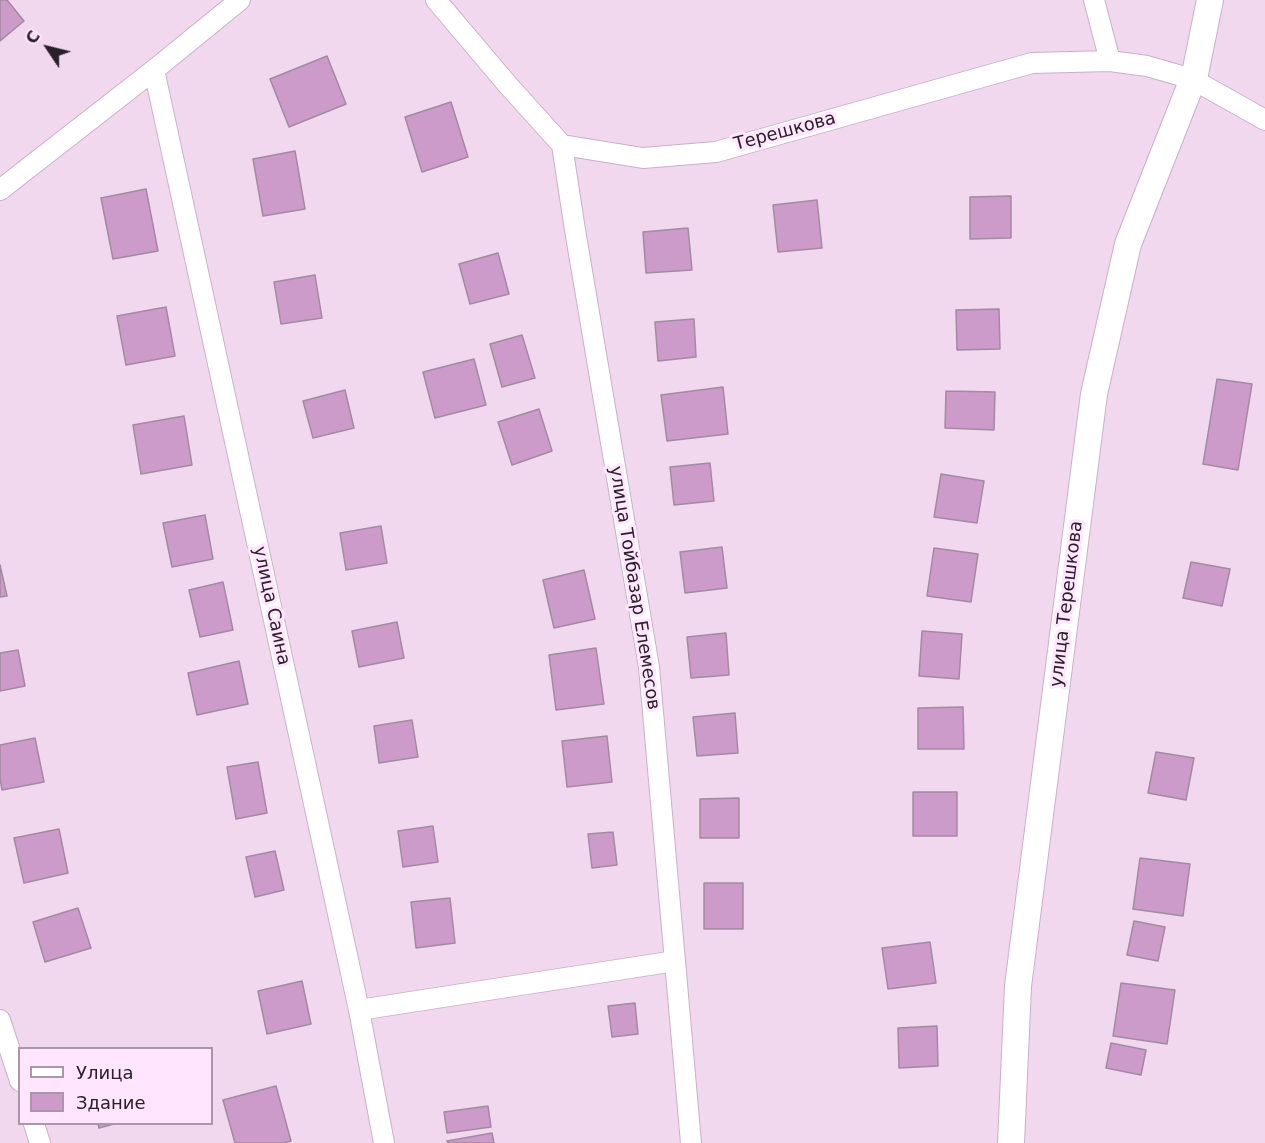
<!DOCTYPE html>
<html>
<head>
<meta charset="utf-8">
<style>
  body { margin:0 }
  #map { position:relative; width:1265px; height:1143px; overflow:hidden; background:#f1d8ef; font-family:"DejaVu Sans",sans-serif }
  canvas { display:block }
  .legend { position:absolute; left:18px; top:1047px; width:195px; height:78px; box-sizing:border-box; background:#ffe5fd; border:2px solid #a996a8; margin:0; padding:8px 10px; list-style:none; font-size:18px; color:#292028 }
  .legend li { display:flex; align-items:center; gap:12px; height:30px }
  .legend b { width:30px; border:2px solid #a996a8 }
  .north { position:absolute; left:18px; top:18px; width:60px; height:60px; -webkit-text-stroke:4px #ffe5fd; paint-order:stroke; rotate:305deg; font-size:16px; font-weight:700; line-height:24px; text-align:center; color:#292028 }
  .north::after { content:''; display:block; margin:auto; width:21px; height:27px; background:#292028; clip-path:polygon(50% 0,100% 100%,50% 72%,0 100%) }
</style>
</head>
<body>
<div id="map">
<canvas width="1265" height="1143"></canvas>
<ul class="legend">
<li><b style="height:8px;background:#fff"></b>Улица</li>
<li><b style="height:16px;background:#cc9bc9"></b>Здание</li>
</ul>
<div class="north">С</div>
</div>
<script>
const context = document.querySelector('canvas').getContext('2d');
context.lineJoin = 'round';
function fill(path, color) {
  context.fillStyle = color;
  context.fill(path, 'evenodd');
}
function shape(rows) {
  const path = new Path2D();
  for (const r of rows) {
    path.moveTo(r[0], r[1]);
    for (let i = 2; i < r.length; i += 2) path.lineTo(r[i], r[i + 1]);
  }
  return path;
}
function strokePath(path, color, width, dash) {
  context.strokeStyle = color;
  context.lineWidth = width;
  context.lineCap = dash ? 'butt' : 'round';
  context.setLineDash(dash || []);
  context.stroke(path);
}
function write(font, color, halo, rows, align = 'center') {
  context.font = font + ' "DejaVu Sans",sans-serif';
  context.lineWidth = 6;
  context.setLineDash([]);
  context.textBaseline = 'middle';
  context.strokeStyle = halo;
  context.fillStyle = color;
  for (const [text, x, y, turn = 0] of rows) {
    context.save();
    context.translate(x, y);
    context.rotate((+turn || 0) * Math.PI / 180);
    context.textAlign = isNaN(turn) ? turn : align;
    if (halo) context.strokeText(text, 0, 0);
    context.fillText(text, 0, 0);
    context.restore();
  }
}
const building = shape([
  [0,0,7,0,24,21,0,41,0,0],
  [327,56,346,104,289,127,270,79,327,56],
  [451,102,468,157,422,172,405,117,451,102],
  [295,151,305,209,263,216,253,159,295,151],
  [146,189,158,251,113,259,101,198,146,189],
  [1011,196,1011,238,970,239,970,197,1011,196],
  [817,200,822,248,778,252,773,205,817,200],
  [688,228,692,270,646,273,643,232,688,228],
  [498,253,509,294,470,304,459,264,498,253],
  [315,275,322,318,281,324,274,282,315,275],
  [166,307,175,356,126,365,117,316,166,307],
  [999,309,1000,349,957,350,956,310,999,309],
  [694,319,696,357,658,361,655,322,694,319],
  [522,335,535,378,502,387,490,344,522,335],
  [474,359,486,405,435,418,423,372,474,359],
  [1217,379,1252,384,1238,470,1203,464,1217,379],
  [723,387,728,434,667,441,661,395,723,387],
  [345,390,354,428,313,438,303,401,345,390],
  [946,391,995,392,994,430,945,428,946,391],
  [539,409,552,451,512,465,498,422,539,409],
  [184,416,192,465,141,474,133,425,184,416],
  [710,463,714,501,674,505,670,467,710,463],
  [941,474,984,481,977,523,934,517,941,474],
  [205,515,213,559,172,567,163,523,205,515],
  [381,526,387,563,346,570,340,533,381,526],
  [722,547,727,588,685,593,680,552,722,547],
  [934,548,978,554,971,602,927,596,934,548],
  [1191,562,1230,569,1222,606,1183,598,1191,562],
  [0,565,7,596,0,597,0,565],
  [584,570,595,619,554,628,543,580,584,570],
  [223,582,233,630,200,637,189,590,223,582],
  [397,622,404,658,359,667,352,631,397,622],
  [922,631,962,634,959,679,919,676,922,631],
  [726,633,729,675,691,678,687,637,726,633],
  [596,648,604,704,556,710,549,655,596,648],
  [18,650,25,686,0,691,0,653,18,650],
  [239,661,248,704,197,715,188,673,239,661],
  [963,707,964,749,918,749,918,708,963,707],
  [735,713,738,753,697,756,693,717,735,713],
  [412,720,418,757,379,763,374,726,412,720],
  [607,736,612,782,567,787,562,741,607,736],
  [35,738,44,782,2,790,0,778,0,745,35,738],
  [1156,752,1194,758,1186,800,1148,793,1156,752],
  [258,762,267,813,236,819,227,767,258,762],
  [913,792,957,792,957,836,913,836,913,792],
  [739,798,739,838,700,838,700,799,739,798],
  [433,826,438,862,403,867,398,831,433,826],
  [59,829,68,873,24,883,14,838,59,829],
  [613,832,617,865,592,868,588,834,613,832],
  [275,851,284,890,255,897,246,857,275,851],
  [1140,858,1190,864,1183,916,1133,909,1140,858],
  [704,883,743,883,743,929,704,929,704,883],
  [450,898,455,943,416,948,411,902,450,898],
  [78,908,91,948,45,962,33,922,78,908],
  [1134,921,1165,927,1158,961,1127,955,1134,921],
  [930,942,936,983,888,989,882,948,930,942],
  [302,981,311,1024,267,1034,258,991,302,981],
  [1121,983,1175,990,1167,1044,1113,1036,1121,983],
  [635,1003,638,1034,612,1037,608,1006,635,1003],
  [937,1026,938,1066,899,1068,898,1028,937,1026],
  [1111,1043,1146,1050,1141,1075,1106,1068,1111,1043],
  [276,1086,291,1141,283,1143,235,1143,223,1100,276,1086],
  [488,1106,491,1127,447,1133,444,1112,488,1106],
  [98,1124,114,1124,99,1128,98,1124],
  [492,1133,494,1143,448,1143,447,1141,492,1133]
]);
fill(building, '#cc9bc9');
strokePath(building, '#a28aa0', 1.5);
const minor = shape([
  [436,0,507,84,562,145,643,158,716,152,1032,63,1110,61,1147,66,1192,79,1265,120],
  [1094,0,1110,61],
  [154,70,359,1010,384,1143],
  [562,145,575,230,649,667,691,1143],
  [0,190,154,70,240,0],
  [359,1010,675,961],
  [0,1020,20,1081],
  [34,1124,40,1143]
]);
const tertiary = shape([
  [1011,1143,1018,986,1094,394,1128,244,1195,74,1210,0]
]);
strokePath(minor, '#c9b0c7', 22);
strokePath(tertiary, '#c9b0c7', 28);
strokePath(minor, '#fff', 20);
strokePath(tertiary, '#fff', 26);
write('18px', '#292028', '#ffe5fd', [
  ["Терешкова",785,132,-15],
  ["улица Тойбазар Елемесов",634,588,81],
  ["улица Терешкова",1067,604,-83],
  ["улица Саина",271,606,78]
]);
</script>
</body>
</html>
